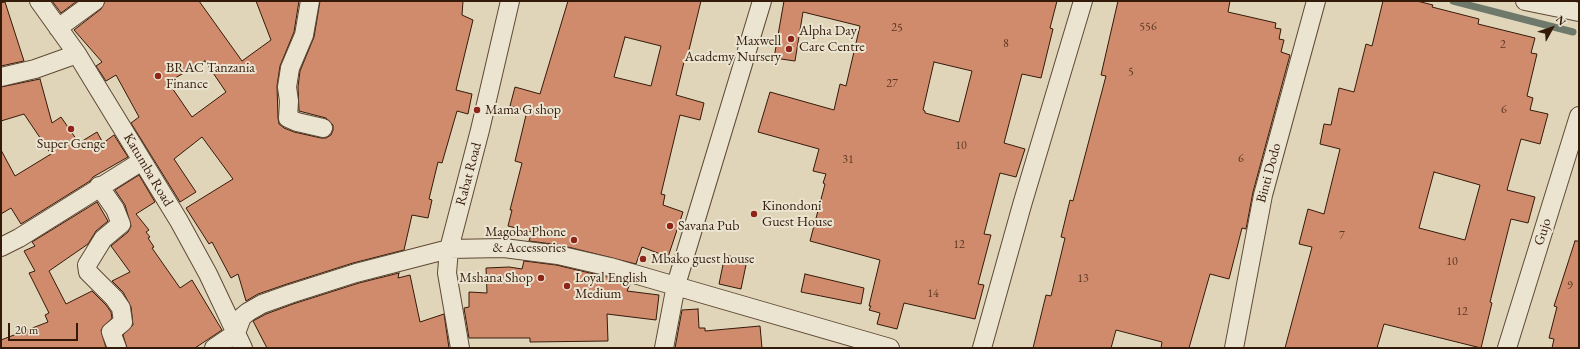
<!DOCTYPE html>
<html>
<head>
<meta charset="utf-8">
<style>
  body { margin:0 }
  #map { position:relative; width:1580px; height:349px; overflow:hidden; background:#e0d5b8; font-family:"EB Garamond",serif }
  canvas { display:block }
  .frame { position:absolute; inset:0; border:2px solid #341a09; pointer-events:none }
  .north { position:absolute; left:1532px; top:8px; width:40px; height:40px; -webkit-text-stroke:3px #ebe4d1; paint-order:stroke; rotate:50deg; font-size:11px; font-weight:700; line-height:16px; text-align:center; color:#341a09 }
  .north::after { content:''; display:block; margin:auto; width:14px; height:18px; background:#341a09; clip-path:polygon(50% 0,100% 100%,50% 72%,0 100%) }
  .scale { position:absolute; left:8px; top:323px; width:70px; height:18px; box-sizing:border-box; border:2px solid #341a09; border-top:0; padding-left:5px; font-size:12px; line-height:14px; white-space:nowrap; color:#341a09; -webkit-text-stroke:3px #ebe4d1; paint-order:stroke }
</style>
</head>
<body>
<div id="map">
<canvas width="1580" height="349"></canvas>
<div class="frame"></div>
<div class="north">N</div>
<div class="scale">20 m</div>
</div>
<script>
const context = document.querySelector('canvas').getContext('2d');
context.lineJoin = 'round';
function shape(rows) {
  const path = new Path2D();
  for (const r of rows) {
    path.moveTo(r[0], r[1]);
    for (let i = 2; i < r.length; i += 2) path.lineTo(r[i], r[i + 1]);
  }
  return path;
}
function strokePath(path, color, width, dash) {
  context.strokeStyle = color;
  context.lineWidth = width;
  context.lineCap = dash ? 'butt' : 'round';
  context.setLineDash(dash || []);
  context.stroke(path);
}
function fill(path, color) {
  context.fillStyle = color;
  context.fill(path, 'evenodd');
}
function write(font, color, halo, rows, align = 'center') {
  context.font = font + ' "EB Garamond",serif';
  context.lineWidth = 4;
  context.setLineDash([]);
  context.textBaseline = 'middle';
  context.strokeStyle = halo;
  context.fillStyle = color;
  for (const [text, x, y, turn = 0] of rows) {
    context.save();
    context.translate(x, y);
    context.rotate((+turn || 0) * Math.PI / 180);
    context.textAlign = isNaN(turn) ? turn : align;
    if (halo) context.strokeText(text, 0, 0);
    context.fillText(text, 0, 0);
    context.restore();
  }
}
strokePath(shape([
  [1453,1,1573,32]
]), '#6e796b', 7);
const building = shape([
  [52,1,77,1,61,13,52,1],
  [105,1,199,1,242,61,271,40,256,1,299,1,294,32,280,66,277,86,278,118,279,124,284,128,294,132,321,138,326,138,331,135,333,130,333,125,326,118,299,111,298,87,300,71,314,37,320,1,463,1,462,15,473,20,456,90,472,94,468,114,457,111,442,163,438,162,429,199,432,200,428,218,412,215,404,250,353,263,287,284,258,294,246,301,238,274,231,278,212,242,209,244,186,208,233,179,202,137,174,159,196,192,180,202,131,123,139,117,116,75,106,81,96,66,102,62,74,30,101,9,105,1],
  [205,61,226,92,192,117,168,82,205,61],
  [568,1,701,1,687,58,685,58,676,95,704,103,700,120,680,115,661,194,665,195,663,205,683,212,668,257,642,247,636,264,560,245,529,241,532,232,508,226,512,210,510,210,522,163,515,161,527,111,510,106,515,87,540,94,568,1],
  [625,37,661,46,651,86,614,77,625,37],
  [784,1,1057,1,1050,28,1053,29,1041,78,1022,74,1004,143,1025,149,1016,177,1000,173,984,234,991,235,978,284,984,285,975,319,904,303,897,329,877,324,880,313,869,310,871,306,869,306,880,260,810,241,825,184,823,183,826,174,813,171,819,149,758,132,770,92,834,110,840,84,846,86,860,26,803,12,795,61,774,58,784,1],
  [934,62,972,71,959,122,925,113,925,111,923,110,934,62],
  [1118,1,1230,1,1228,12,1276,23,1275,28,1281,29,1279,39,1284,40,1281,52,1290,55,1253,192,1246,229,1242,228,1229,279,1210,274,1189,348,1161,348,1162,342,1116,330,1111,348,1033,348,1046,295,1051,296,1065,238,1061,237,1070,200,1073,201,1106,76,1101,75,1118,1],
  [1383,1,1417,1,1433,5,1432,7,1479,19,1478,24,1535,38,1531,53,1537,54,1527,96,1533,98,1530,110,1548,114,1540,144,1521,139,1507,190,1535,197,1528,223,1511,219,1490,302,1492,303,1481,348,1384,324,1377,348,1285,348,1312,247,1299,244,1308,209,1324,214,1340,149,1320,144,1324,124,1331,125,1339,88,1354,92,1366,44,1372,46,1383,1],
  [1434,172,1480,185,1465,240,1419,228,1434,172],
  [5,2,24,61,1,66,1,3,5,2],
  [40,79,52,123,61,117,79,143,97,132,103,143,114,135,128,157,93,177,90,181,21,224,11,208,1,214,1,150,15,176,51,154,24,114,1,121,1,87,40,79],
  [139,175,155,202,136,214,149,230,146,232,150,237,148,238,154,247,152,248,180,288,192,280,222,330,195,348,127,348,123,335,133,325,131,307,123,292,112,281,130,272,111,246,128,232,131,226,125,205,115,190,139,175],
  [97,202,108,221,96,231,88,244,49,271,66,304,92,291,106,305,111,312,112,318,101,330,106,348,1,348,1,340,48,322,45,315,49,313,29,273,35,271,24,251,35,246,32,242,97,202],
  [1575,241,1579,241,1579,348,1552,348,1554,339,1549,338,1557,307,1554,306,1575,241],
  [725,255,747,260,741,289,719,284,725,255],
  [524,261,556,265,607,277,630,284,627,291,659,295,656,320,607,314,608,341,530,342,530,338,469,338,464,308,469,307,469,292,487,293,486,268,509,267,522,269,524,261],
  [399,273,398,278,410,275,420,322,444,314,449,348,267,348,253,321,266,314,293,304,359,283,399,273],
  [805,274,864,288,861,304,801,292,805,274],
  [698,309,699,328,705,328,705,331,760,326,762,348,675,348,682,310,698,309]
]);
fill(building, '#d08b6d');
strokePath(building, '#341a09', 1);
const minor = shape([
  [39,1,77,54,179,221,208,274,243,348],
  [310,1,304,35,290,68,287,87,289,101,288,118,297,122,323,128],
  [1525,1,1579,12],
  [58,28,95,1],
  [1,77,35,69,77,54],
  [99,186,115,209,121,224,103,239,87,265,88,272,114,298,121,308,123,322,111,332,117,348],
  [1,247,19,238,142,161],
  [214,348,236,333,242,317,248,312,262,304,290,294,356,273,449,249,504,248,558,255,610,267,890,348],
  [460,348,447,273,449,249,480,130,510,1],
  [664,348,676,285,762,1],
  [982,348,1022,205,1083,1],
  [1234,348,1263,195,1316,1],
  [1507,348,1579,116]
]);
strokePath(minor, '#5f4935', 20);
strokePath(minor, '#ebe4d1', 18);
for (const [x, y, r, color] of [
  [791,39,4,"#8f2418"],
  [789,49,4,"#8f2418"],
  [158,76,4,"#8f2418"],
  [477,110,4,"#8f2418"],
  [71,129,4,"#8f2418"],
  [754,214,4,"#8f2418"],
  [670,226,4,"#8f2418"],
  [574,240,4,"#8f2418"],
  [643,259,4,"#8f2418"],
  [541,278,4,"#8f2418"],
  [567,286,4,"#8f2418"]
]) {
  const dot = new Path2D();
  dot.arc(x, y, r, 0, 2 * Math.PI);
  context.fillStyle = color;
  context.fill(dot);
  strokePath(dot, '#ebe4d1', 1.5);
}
write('12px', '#5b3622', null, [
  ["556",1148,27],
  ["25",897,28],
  ["8",1006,44],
  ["2",1503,45],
  ["5",1131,72],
  ["27",892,84],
  ["6",1504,110],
  ["10",961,146],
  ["6",1241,159],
  ["31",848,160],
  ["7",1342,236],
  ["12",959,245],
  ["10",1452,262],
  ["13",1083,279],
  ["9",1570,286],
  ["14",933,294],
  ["12",1462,312]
]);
write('14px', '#341a09', '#ebe4d1', [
  ["Alpha Day",799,31],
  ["Care Centre",799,47],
  ["Maxwell",781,41,"right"],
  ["Academy Nursery",781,57,"right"],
  ["BRAC Tanzania",166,68],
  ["Finance",166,84],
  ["Mama G shop",485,110],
  ["Super Genge",71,144,"center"],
  ["Kinondoni",762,206],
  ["Guest House",762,222],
  ["Savana Pub",678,226],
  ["Magoba Phone",566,232,"right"],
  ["& Accessories",566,248,"right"],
  ["Mbako guest house",651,259],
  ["Mshana Shop",533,278,"right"],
  ["Loyal English",575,278],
  ["Medium",575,294]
], 'left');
write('14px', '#341a09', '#ebe4d1', [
  ["Katumba Road",148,170,59],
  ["Binti Dodo",1269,173,-75],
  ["Rabat Road",469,174,-75],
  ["Gujo",1543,232,-72]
]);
</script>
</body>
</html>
